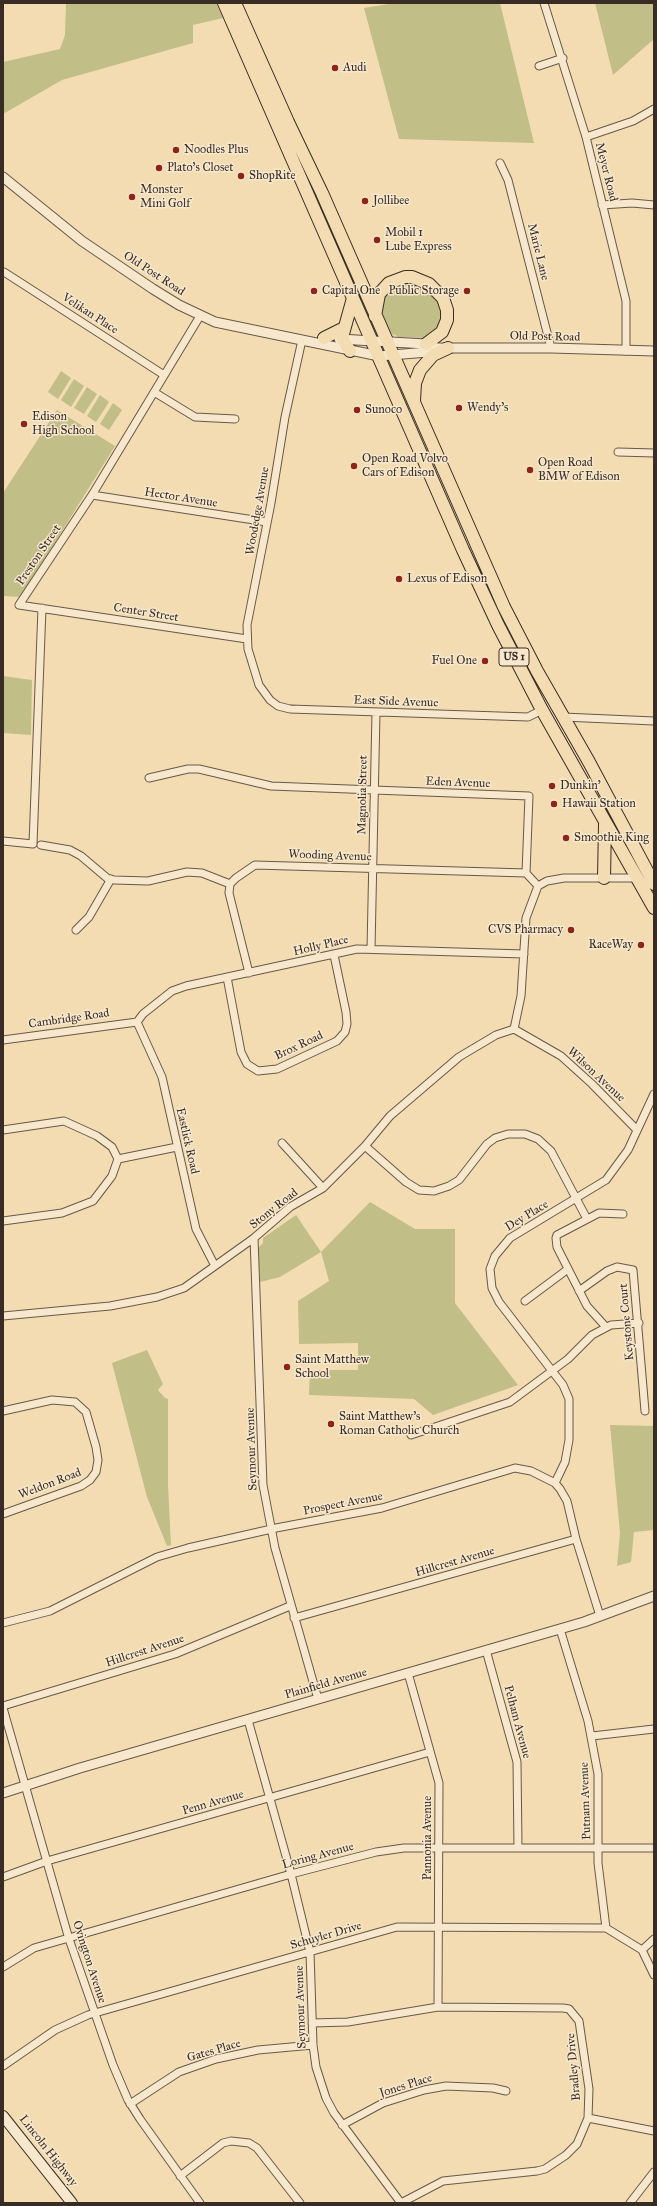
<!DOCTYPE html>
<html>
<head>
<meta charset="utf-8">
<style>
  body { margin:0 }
  #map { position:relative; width:657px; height:2206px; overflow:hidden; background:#f3dcb2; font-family:"IM FELL Great Primer",serif }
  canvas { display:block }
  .frame { position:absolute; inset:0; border:4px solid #392c25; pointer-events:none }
</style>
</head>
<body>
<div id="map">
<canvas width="657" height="2206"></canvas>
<div class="frame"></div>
</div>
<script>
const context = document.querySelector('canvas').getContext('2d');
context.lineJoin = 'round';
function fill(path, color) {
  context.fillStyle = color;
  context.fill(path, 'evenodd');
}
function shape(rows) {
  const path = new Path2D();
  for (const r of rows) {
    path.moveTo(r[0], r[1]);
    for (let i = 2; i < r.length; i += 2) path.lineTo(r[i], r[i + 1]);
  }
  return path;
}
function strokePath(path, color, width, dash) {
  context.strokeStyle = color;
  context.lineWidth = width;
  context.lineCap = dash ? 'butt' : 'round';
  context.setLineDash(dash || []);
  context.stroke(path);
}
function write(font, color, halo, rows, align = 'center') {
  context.font = font + ' "IM FELL Great Primer",serif';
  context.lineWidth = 3;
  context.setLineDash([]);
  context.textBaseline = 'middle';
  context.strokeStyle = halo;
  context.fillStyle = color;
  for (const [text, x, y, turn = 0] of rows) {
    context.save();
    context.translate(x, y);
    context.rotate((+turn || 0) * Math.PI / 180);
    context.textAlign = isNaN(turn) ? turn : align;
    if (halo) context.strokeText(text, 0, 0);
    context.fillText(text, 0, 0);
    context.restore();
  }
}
fill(shape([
  [66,3,216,3,223,18,193,25,193,43,62,80,3,114,3,62,60,49,65,35],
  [395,3,500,3,534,143,399,139,364,8],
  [595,3,654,3,654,39,613,75],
  [400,282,415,282,436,295,442,310,442,324,430,336,424,338,398,337,394,334,394,336,387,328,381,313,384,293],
  [61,371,71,378,58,399,48,392],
  [74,379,84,386,71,407,61,400],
  [87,387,97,394,84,414,74,408],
  [100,395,109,402,96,422,87,416],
  [113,403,122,410,109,430,100,424],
  [57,410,115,446,21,597,3,596,3,493],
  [3,676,32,680,31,735,3,733],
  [370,1202,415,1229,455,1229,455,1303,518,1385,433,1415,414,1399,309,1395,310,1370,358,1370,358,1343,299,1344,298,1301,329,1281,321,1252,280,1277,260,1282,258,1248,263,1243,263,1238,296,1215,321,1252],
  [147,1350,163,1384,158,1390,165,1398,168,1399,168,1485,171,1545,167,1546,147,1497,112,1363],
  [610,1425,654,1426,654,1530,634,1532,631,1562,617,1566,620,1533]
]), '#c2be88');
const minor = shape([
  [544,3,586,137,626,301,626,351],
  [539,66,563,58],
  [586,137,633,121,654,109],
  [500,163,508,180,551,348],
  [602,205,632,203,654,205],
  [4,272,164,375],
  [200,316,92,495,19,605,247,639],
  [302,340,285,417,271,503,247,625,248,649,259,685,270,700,278,706,290,709,528,717,542,710],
  [154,392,195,417,235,419],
  [618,452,654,453],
  [92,495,267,522],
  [563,717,654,721],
  [149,778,188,769,199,769,271,786,529,796,526,873,538,886,526,918,521,996,514,1029],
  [3,841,33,844,42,608],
  [41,845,70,850,81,856,107,878,114,880,148,881,187,872,202,873,230,884],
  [538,886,547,881,564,878,636,878],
  [76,930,89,917,111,879],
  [371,949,376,712],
  [249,973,229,893,230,884,236,878,255,865,526,873],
  [227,977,241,1052,247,1064,258,1071,277,1069,337,1041,345,1032,347,1024,346,1012,334,955],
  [137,1022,143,1014,172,991,186,986,357,949,524,954],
  [137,1022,162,1077,196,1229,215,1266],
  [514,1029,561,1056,592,1084,637,1130],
  [3,1040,137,1022],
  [3,1130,64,1121,97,1136,112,1147,118,1159],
  [282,1143,323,1188],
  [365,1146,406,1182,419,1190,434,1191,449,1186,459,1180,487,1144,495,1138,508,1134,525,1134,538,1139,551,1151,587,1219],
  [118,1159,177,1147],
  [3,1221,62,1213,93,1201,112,1176,118,1159],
  [254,1238,263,1485,275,1548,318,1699],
  [579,1291,607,1271,617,1267,633,1270,645,1411],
  [525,1301,568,1269],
  [3,1316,110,1306,157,1297,184,1288,254,1238,290,1207,323,1188,365,1146,390,1116,459,1057,496,1035,514,1029],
  [606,1327,587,1306,557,1247,556,1238,557,1235,599,1213,623,1214],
  [3,1411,52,1400,75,1402,86,1412,96,1447,98,1460,96,1472,90,1480,81,1486,3,1514],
  [411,1435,510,1402,568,1359,592,1335,611,1325,639,1323],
  [555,1483,565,1462,569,1440,569,1399,563,1385,499,1302,492,1288,490,1269,495,1256,510,1238,606,1180,628,1150,654,1094],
  [294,1618,576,1539],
  [3,1623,50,1611,157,1557,188,1548,276,1528,382,1508,515,1468,531,1471,555,1483,560,1489,567,1501,576,1539,600,1616],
  [560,1629,588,1721,598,1774,598,1863,606,1928],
  [486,1650,517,1762,518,1848],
  [408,1673,439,1783,438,2007],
  [3,1706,175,1654,290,1606],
  [3,1708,69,1939,113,2065,128,2100,140,2119,200,2203],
  [248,1720,291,1874,310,1952,313,2045,316,2067,326,2098,334,2113,401,2203],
  [592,1736,654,1729],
  [3,1877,47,1861,430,1752],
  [642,1950,654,1939],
  [3,1967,34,1948,291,1874,376,1852,404,1848,654,1848],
  [312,2023,348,2022,438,2007,563,2008,569,2009,579,2021,589,2089,588,2118,577,2144,566,2155,545,2169,537,2171,443,2181,401,2203],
  [3,2066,55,2030,88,2015,397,1927,606,1928,642,1950,654,1975],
  [130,2104,179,2072,216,2059,258,2050,313,2045],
  [588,2118,654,2131],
  [342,2125,383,2103,424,2090,446,2086,493,2088,506,2091],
  [180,2176,223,2143,231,2141,249,2143,257,2148,300,2203],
  [630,2203,654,2172]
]);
const tertiary = shape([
  [3,177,82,241,153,289,179,305,215,322,379,356,428,352,437,348],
  [339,339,426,344,437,348,551,348,654,351],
  [3,1793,80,1768,584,1622,654,1596]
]);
const secondary = shape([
  [3,2116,72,2203]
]);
const trunk = shape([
  [224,3,463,550,498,625,542,710,654,908],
  [235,3,288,122,322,193,504,607,537,671,589,762,654,884],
  [375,316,379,294,389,283,405,277,412,277,429,284,443,298,447,310,447,320,442,332,426,344],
  [324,338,344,328],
  [350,351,343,340,343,334,353,298],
  [414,401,415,383,420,370,433,355,448,348],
  [604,878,605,824]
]);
strokePath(minor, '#685848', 9);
strokePath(tertiary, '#685848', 11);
strokePath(secondary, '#392c25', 12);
strokePath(trunk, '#392c25', 14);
strokePath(minor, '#f7e8cd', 7);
strokePath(tertiary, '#f7e8cd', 9);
strokePath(secondary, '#f7e8cd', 10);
strokePath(trunk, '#f3dcb2', 12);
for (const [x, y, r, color] of [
  [335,68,4,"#8f2418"],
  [176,150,4,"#8f2418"],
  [159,168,4,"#8f2418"],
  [241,176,4,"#8f2418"],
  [132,197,4,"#8f2418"],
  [365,201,4,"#8f2418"],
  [377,240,4,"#8f2418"],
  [314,291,4,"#8f2418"],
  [467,291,4,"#8f2418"],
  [459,408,4,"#8f2418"],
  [357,410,4,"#8f2418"],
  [24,424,4,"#8f2418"],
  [354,466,4,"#8f2418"],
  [530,470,4,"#8f2418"],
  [399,579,4,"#8f2418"],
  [485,661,4,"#8f2418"],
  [552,786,4,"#8f2418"],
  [554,804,4,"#8f2418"],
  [566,838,4,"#8f2418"],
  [571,930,4,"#8f2418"],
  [641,945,4,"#8f2418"],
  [287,1367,4,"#8f2418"],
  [331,1424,4,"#8f2418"]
]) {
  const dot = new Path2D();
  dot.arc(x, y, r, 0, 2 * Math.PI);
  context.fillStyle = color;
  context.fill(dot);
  strokePath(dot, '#f7e8cd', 1.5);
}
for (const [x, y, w] of [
  [514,657,30]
]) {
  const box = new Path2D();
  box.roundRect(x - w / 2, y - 9, w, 18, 3);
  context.fillStyle = '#f7e8cd';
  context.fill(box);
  strokePath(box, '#392c25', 1);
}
write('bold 11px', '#392c25', null, [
  ["US 1",514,657]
]);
write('12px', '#392c25', '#f7e8cd', [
  ["Audi",343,68],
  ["Noodles Plus",184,150],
  ["Plato's Closet",167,168],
  ["ShopRite",249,176],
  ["Monster",140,190],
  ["Mini Golf",140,204],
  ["Jollibee",373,201],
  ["Mobil 1",385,233],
  ["Lube Express",385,247],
  ["Capital One",322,291],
  ["Public Storage",459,291,"right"],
  ["Wendy's",467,408],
  ["Sunoco",365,410],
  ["Edison",32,417],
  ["High School",32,431],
  ["Open Road Volvo",362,459],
  ["Cars of Edison",362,473],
  ["Open Road",538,463],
  ["BMW of Edison",538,477],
  ["Lexus of Edison",407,579],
  ["Fuel One",477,661,"right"],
  ["Dunkin'",560,786],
  ["Hawaii Station",562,804],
  ["Smoothie King",574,838],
  ["CVS Pharmacy",563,930,"right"],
  ["RaceWay",633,945,"right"],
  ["Saint Matthew",295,1360],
  ["School",295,1374],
  ["Saint Matthew's",339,1417],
  ["Roman Catholic Church",339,1431]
], 'left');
write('12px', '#392c25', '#f7e8cd', [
  ["Meyer Road",606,172,76],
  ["Marie Lane",538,252,76],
  ["Old Post Road",154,274,33],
  ["Velikan Place",90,314,33],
  ["Old Post Road",545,337,1],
  ["Hector Avenue",181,498,9],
  ["Woodedge Avenue",258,511,-80],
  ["Preston Street",39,555,-56],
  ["Center Street",146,613,9],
  ["East Side Avenue",396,702,2],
  ["Eden Avenue",458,783,2],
  ["Magnolia Street",363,795,-89],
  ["Wooding Avenue",330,856,2],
  ["Holly Place",321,946,-13],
  ["Cambridge Road",69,1019,-8],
  ["Brox Road",299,1046,-25],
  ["Wilson Avenue",596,1075,43],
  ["Eastlick Road",187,1141,77],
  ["Stony Road",274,1209,-38],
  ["Dey Place",527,1216,-31],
  ["Keystone Court",627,1322,-95],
  ["Seymour Avenue",252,1449,-92],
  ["Weldon Road",50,1484,-21],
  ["Prospect Avenue",343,1504,-11],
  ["Hillcrest Avenue",455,1562,-16],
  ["Hillcrest Avenue",145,1651,-18],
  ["Plainfield Avenue",326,1684,-16],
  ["Pelham Avenue",517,1722,75],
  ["Putnam Avenue",586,1801,-92],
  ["Penn Avenue",213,1803,-16],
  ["Pannonia Avenue",428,1838,-90],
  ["Loring Avenue",318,1856,-15],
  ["Schuyler Drive",326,1936,-16],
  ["Ovington Avenue",89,1962,72],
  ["Seymour Avenue",301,2007,-92],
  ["Gates Place",214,2051,-16],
  ["Bradley Drive",574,2067,-95],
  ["Jones Place",406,2086,-17],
  ["Lincoln Highway",48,2151,52]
]);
</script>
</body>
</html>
